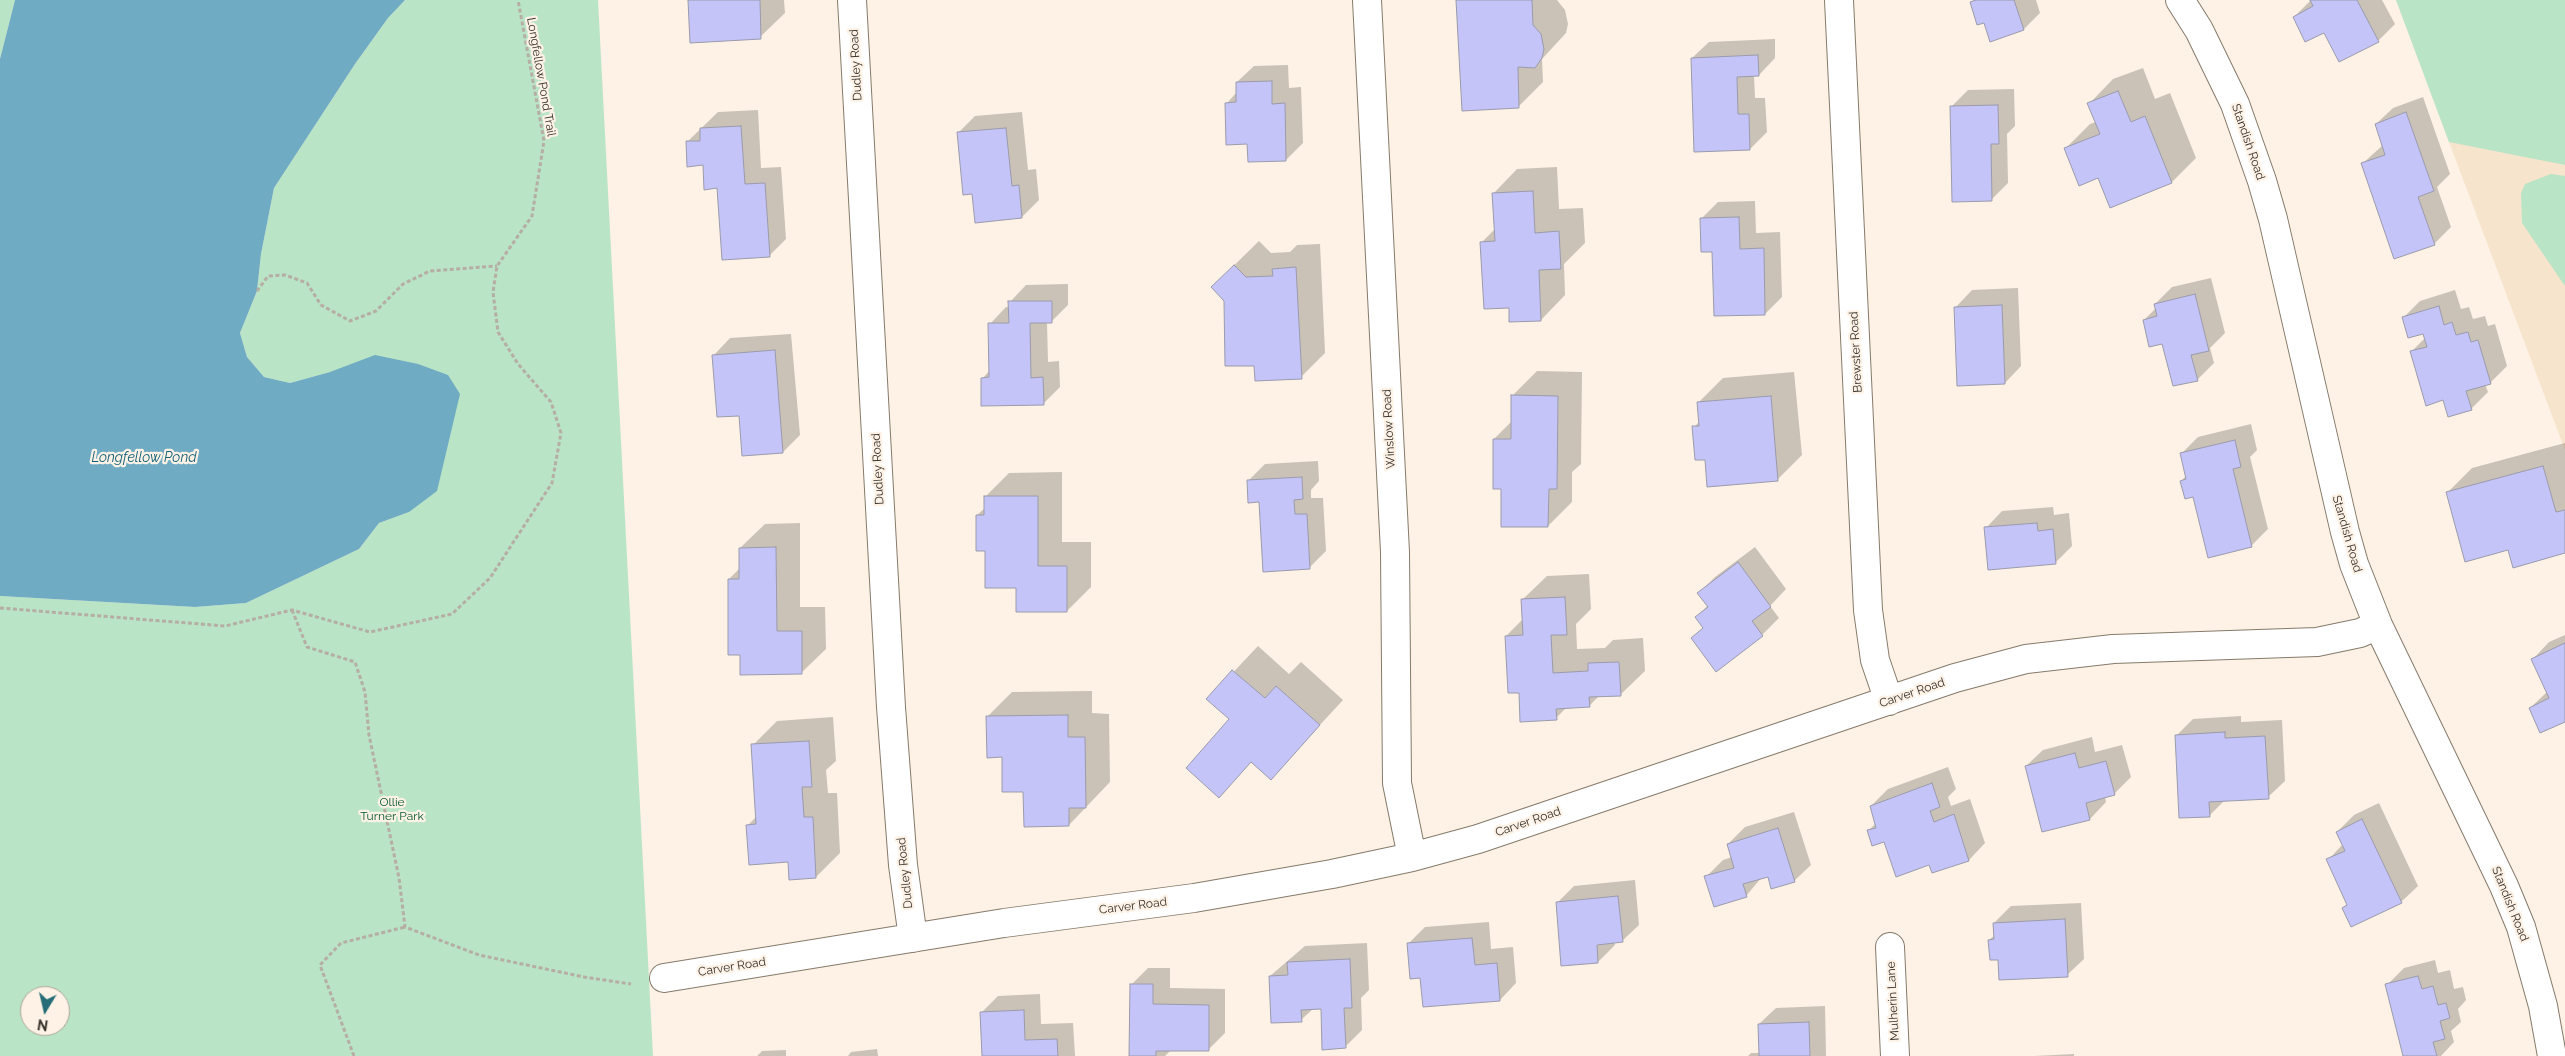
<!DOCTYPE html>
<html>
<head>
<meta charset="utf-8">
<style>
  body { margin:0 }
  #map { position:relative; width:2565px; height:1056px; overflow:hidden; background:#fdf2e5; font-family:Raleway,sans-serif }
  canvas { display:block }
  .north { position:absolute; left:20px; top:986px; width:50px; height:50px; box-sizing:border-box; background:#fdf2e5; border:1px solid #ada49a; border-radius:50%; rotate:189deg; font-size:14px; font-weight:700; line-height:20px; text-align:center; color:#35302a }
  .north::after { content:''; display:block; margin:auto; width:18px; height:22px; background:#266d7a; clip-path:polygon(50% 0,100% 100%,50% 72%,0 100%) }
</style>
</head>
<body>
<div id="map">
<canvas width="2565" height="1056"></canvas>
<div class="north">N</div>
</div>
<script>
const context = document.querySelector('canvas').getContext('2d');
context.lineJoin = 'round';
function fill(path, color) {
  context.fillStyle = color;
  context.fill(path, 'evenodd');
}
function shape(rows) {
  const path = new Path2D();
  for (const r of rows) {
    path.moveTo(r[0], r[1]);
    for (let i = 2; i < r.length; i += 2) path.lineTo(r[i], r[i + 1]);
  }
  return path;
}
function strokePath(path, color, width, dash) {
  context.strokeStyle = color;
  context.lineWidth = width;
  context.lineCap = dash ? 'butt' : 'round';
  context.setLineDash(dash || []);
  context.stroke(path);
}
function write(font, color, halo, rows, align = 'center') {
  context.font = font + ' Raleway,sans-serif';
  context.lineWidth = 4.5;
  context.setLineDash([]);
  context.textBaseline = 'middle';
  context.strokeStyle = halo;
  context.fillStyle = color;
  for (const [text, x, y, turn = 0] of rows) {
    context.save();
    context.translate(x, y);
    context.rotate((+turn || 0) * Math.PI / 180);
    context.textAlign = isNaN(turn) ? turn : align;
    if (halo) context.strokeText(text, 0, 0);
    context.fillText(text, 0, 0);
    context.restore();
  }
}
fill(shape([
  [2396,0,2565,0,2565,450,2449,142]
]), '#f6e4cd');
fill(shape([
  [0,0,15,0,0,59],
  [405,0,598,0,653,1056,0,1056,0,596,195,607,246,603,359,549,379,523,409,512,330,372,290,383,264,377,247,357,240,333,257,291,261,254,274,188,355,64,388,18],
  [30,996,60,996,60,1026,30,1026],
  [2396,0,2565,0,2565,165,2449,142],
  [2551,174,2565,176,2565,286,2522,223,2521,193,2525,184]
]), '#b9e4c5');
fill(shape([
  [15,0,405,0,388,18,355,64,274,188,261,254,257,291,240,333,247,357,264,377,290,383,330,372,375,355,418,364,448,375,460,394,437,491,409,512,379,523,359,549,246,603,195,607,0,596,0,59]
]), '#6fabc3');
fill(shape([
  [689,0,784,0,785,13,760,37],
  [1458,0,1557,0,1565,10,1568,24,1566,33,1542,59,1543,82,1519,106],
  [1974,0,2036,0,2040,13,2024,29,1985,21,1972,2],
  [2311,0,2382,0,2395,24,2378,41,2324,31,2294,17],
  [1775,39,1775,58,1759,75,1754,75,1755,98,1765,98,1767,132,1750,149,1692,58,1709,42],
  [1288,65,1289,88,1301,87,1303,143,1286,160,1248,143,1227,103,1237,92,1237,82,1254,66],
  [2143,68,2155,99,2170,93,2196,158,2172,182,2099,177,2066,148,2090,124,2096,122,2089,104,2113,79],
  [2014,89,2015,126,2007,134,2008,183,1991,200,1952,106,1968,90],
  [2423,97,2450,174,2437,187,2451,227,2434,244,2362,164,2383,145,2376,124,2393,108],
  [758,110,761,168,781,167,786,239,769,256,687,142,718,112],
  [1022,112,1028,170,1036,169,1039,200,1022,217,977,222,974,192,958,133,975,116],
  [1557,167,1559,209,1583,208,1585,243,1564,264,1565,295,1541,320,1510,307,1482,242,1495,229,1493,194,1517,169],
  [1755,201,1756,233,1780,232,1782,297,1765,314,1713,250,1702,218,1718,202],
  [1259,241,1271,253,1290,252,1297,245,1320,244,1325,353,1301,377,1255,365,1225,300,1212,287],
  [2211,278,2225,333,2210,348,2214,363,2197,380,2144,320,2156,308,2155,304,2172,287],
  [1068,284,1068,305,1051,322,1047,322,1048,362,1059,361,1060,387,1043,404,982,379,990,370,990,324,1006,307,1010,307,1010,302,1026,285],
  [2018,288,2021,366,2005,383,1956,307,1972,290],
  [2455,290,2461,309,2469,307,2473,319,2485,316,2488,326,2495,324,2507,366,2490,383,2485,384,2488,392,2471,409,2444,398,2411,352,2426,337,2424,332,2404,317,2420,301],
  [791,334,800,435,783,452,740,414,714,355,730,338],
  [1537,371,1582,372,1581,464,1572,472,1572,502,1548,526,1503,488,1494,439,1512,421,1512,396],
  [1794,372,1802,455,1777,480,1706,458,1694,427,1700,421,1698,403,1723,378],
  [2251,424,2257,450,2250,457,2268,529,2251,546,2181,481,2186,476,2181,454,2198,437],
  [2565,443,2565,552,2509,549,2447,493,2472,468],
  [1318,461,1319,481,1311,490,1311,498,1323,498,1326,551,1309,568,1248,481,1265,464],
  [1062,472,1062,542,1091,542,1091,587,1067,611,1018,586,986,549,977,515,985,508,985,497,1009,473],
  [2053,507,2054,515,2069,513,2072,546,2056,562,1986,528,2002,511],
  [800,523,800,607,825,607,826,649,801,673,742,654,729,579,740,568,740,548,765,524],
  [1755,547,1786,589,1770,606,1779,618,1762,635,1692,638,1704,627,1697,617,1708,605,1698,594,1715,577],
  [1589,574,1591,609,1576,624,1577,649,1605,648,1613,640,1643,638,1645,671,1620,695,1599,696,1589,706,1567,707,1556,718,1520,691,1506,636,1523,619,1522,600,1547,576],
  [2565,635,2565,720,2530,708,2548,691,2533,659,2549,642],
  [1258,646,1289,674,1301,662,1343,700,1271,778,1252,761,1219,796,1231,719,1208,699],
  [1092,691,1092,713,1109,714,1110,782,1069,825,1025,791,1003,756,987,717,1012,692],
  [2241,716,2241,722,2282,720,2285,781,2268,797,2225,800,2209,816,2176,736,2193,719],
  [833,717,836,761,826,770,828,793,837,793,840,853,816,877,789,860,747,826,757,816,753,745,777,721],
  [2092,737,2095,752,2122,745,2131,777,2114,794,2105,797,2106,802,2090,819,2026,766,2043,750],
  [1948,767,1956,789,1948,797,1951,806,1970,799,1985,843,1969,860,1933,872,1930,864,1869,830,1876,823,1871,806,1888,789],
  [2379,803,2418,886,2401,902,2343,908,2348,903,2328,860,2343,844,2337,832,2354,815],
  [1794,812,1811,865,1794,881,1769,875,1762,877,1746,896,1706,877,1723,860,1732,857,1728,844,1745,827],
  [1635,880,1639,925,1622,941,1614,942,1615,945,1598,962,1557,903,1574,886],
  [2081,903,2084,959,2067,975,1999,958,1989,940,1995,935,1994,923,2011,906],
  [1489,922,1491,949,1513,947,1516,983,1500,1000,1421,976,1408,944,1425,927],
  [1367,943,1369,990,1361,998,1362,1030,1345,1047,1322,1008,1314,1008,1301,1020,1270,976,1305,946],
  [2435,960,2438,973,2450,970,2454,989,2463,987,2466,1000,2458,1009,2461,1022,2451,1031,2454,1042,2441,1056,2404,1056,2387,985,2404,968],
  [1148,968,1170,968,1170,988,1225,989,1225,1033,1208,1050,1171,1050,1165,1056,1131,1056,1131,985],
  [1040,994,1041,1024,1073,1023,1075,1056,983,1056,981,1013,998,996],
  [1825,1006,1826,1056,1748,1056,1751,1053,1760,1053,1759,1024,1776,1008],
  [877,1049,878,1056,848,1056,851,1052],
  [786,1050,786,1056,757,1056,762,1051],
  [2074,1054,2074,1056,2034,1056]
]), '#0003');
const building = shape([
  [688,0,760,0,761,39,690,43,688,0],
  [1456,0,1532,0,1533,25,1541,34,1544,49,1542,58,1535,68,1518,67,1519,108,1462,111,1456,0],
  [1976,0,2014,0,2024,30,1990,42,1984,23,1977,25,1970,2,1976,0],
  [2310,0,2357,0,2379,42,2339,62,2324,33,2305,42,2293,17,2313,6,2310,0],
  [1758,55,1759,76,1737,77,1738,114,1749,114,1750,150,1694,152,1691,58,1758,55],
  [1272,81,1272,104,1285,103,1286,161,1248,162,1247,144,1226,145,1225,103,1236,102,1236,82,1272,81],
  [2118,91,2131,122,2145,116,2172,183,2110,208,2098,178,2079,186,2064,148,2100,134,2087,103,2118,91],
  [1998,105,1999,144,1991,144,1992,201,1952,202,1950,106,1998,105],
  [2406,112,2434,191,2418,197,2435,245,2394,259,2361,163,2385,155,2375,124,2406,112],
  [741,126,745,184,765,183,770,257,722,260,717,188,704,190,703,165,687,167,686,141,700,141,700,128,741,126],
  [1006,128,1012,186,1019,185,1022,218,975,223,972,194,963,195,957,132,1006,128],
  [1533,191,1535,233,1559,231,1561,269,1539,270,1541,321,1509,322,1509,308,1484,309,1480,242,1495,241,1492,193,1533,191],
  [1739,217,1740,249,1764,248,1765,315,1714,316,1712,252,1701,252,1700,218,1739,217],
  [1234,265,1246,277,1273,276,1272,269,1296,267,1302,379,1255,381,1254,366,1225,366,1224,301,1211,287,1234,265],
  [2195,294,2209,351,2191,355,2198,381,2173,386,2162,344,2149,347,2143,320,2157,316,2154,304,2195,294],
  [1008,301,1052,301,1052,323,1030,323,1031,378,1043,377,1044,405,981,406,981,378,989,377,988,323,1009,323,1008,301],
  [2002,305,2005,384,1957,386,1954,307,2002,305],
  [2439,306,2444,325,2452,322,2456,335,2468,332,2471,342,2478,340,2491,384,2466,391,2472,410,2448,417,2443,400,2426,406,2410,351,2427,347,2423,334,2408,338,2402,317,2439,306],
  [775,350,783,453,742,456,739,416,717,417,712,355,775,350],
  [1511,395,1558,396,1557,489,1549,489,1548,527,1501,527,1501,489,1493,489,1493,439,1511,439,1511,395],
  [1771,396,1778,481,1707,487,1705,460,1695,460,1692,426,1699,426,1697,402,1771,396],
  [2235,440,2241,467,2233,469,2252,547,2208,558,2193,497,2185,499,2180,481,2186,479,2180,453,2235,440],
  [2543,466,2556,512,2565,510,2565,553,2513,568,2508,550,2465,562,2446,492,2543,466],
  [1302,477,1303,499,1294,500,1295,514,1307,514,1310,569,1263,572,1259,502,1248,503,1247,480,1302,477],
  [984,496,1038,496,1038,566,1067,566,1067,612,1016,612,1016,588,985,588,985,551,976,551,976,515,984,515,984,496],
  [2037,523,2038,531,2053,529,2056,564,1988,570,1984,527,2037,523],
  [776,547,777,631,802,631,802,674,740,675,740,655,728,655,728,579,739,579,739,548,776,547],
  [1738,562,1771,607,1752,621,1763,636,1716,672,1691,638,1703,628,1695,617,1708,607,1697,593,1738,562],
  [1565,597,1567,635,1551,635,1553,673,1588,671,1588,663,1619,662,1621,696,1589,697,1590,707,1556,709,1557,720,1520,722,1519,693,1508,693,1505,636,1523,635,1521,599,1565,597],
  [2565,643,2565,722,2540,733,2529,708,2549,698,2531,659,2565,643],
  [1232,670,1265,698,1276,686,1320,725,1271,780,1251,762,1219,798,1186,768,1229,719,1206,699,1232,670],
  [1068,715,1068,737,1085,737,1086,808,1069,808,1069,826,1024,827,1023,792,1002,792,1002,757,987,758,986,716,1068,715],
  [2225,732,2225,738,2265,736,2269,799,2209,802,2210,817,2179,818,2175,735,2225,732],
  [809,741,812,787,802,787,804,817,813,817,816,878,789,880,788,862,749,865,746,825,756,824,751,744,809,741],
  [2075,753,2079,768,2106,761,2115,795,2086,803,2090,820,2042,832,2025,766,2075,753],
  [1932,783,1940,807,1930,811,1934,822,1954,814,1969,861,1932,873,1929,865,1896,877,1884,842,1872,846,1867,830,1876,828,1870,806,1932,783],
  [2362,819,2402,903,2351,927,2342,908,2347,905,2326,859,2345,851,2336,832,2362,819],
  [1778,828,1795,882,1771,889,1768,877,1743,884,1747,897,1714,907,1704,876,1734,868,1727,844,1778,828],
  [1618,896,1623,942,1597,945,1598,963,1561,966,1556,902,1618,896],
  [2065,919,2068,977,1999,980,1998,960,1990,960,1988,940,1994,939,1993,923,2065,919],
  [1472,938,1475,965,1497,963,1500,1001,1423,1007,1420,978,1410,979,1407,943,1472,938],
  [1350,959,1352,1008,1344,1008,1346,1048,1322,1050,1321,1009,1301,1010,1302,1022,1271,1023,1269,976,1288,975,1287,962,1350,959],
  [2418,976,2422,989,2433,986,2438,1005,2446,1003,2450,1018,2440,1021,2445,1039,2433,1042,2437,1056,2403,1056,2385,984,2418,976],
  [1130,984,1153,984,1153,1004,1209,1005,1209,1051,1156,1051,1156,1056,1129,1056,1130,984],
  [1024,1010,1025,1040,1057,1039,1058,1056,982,1056,980,1012,1024,1010],
  [1809,1022,1810,1056,1759,1056,1758,1024,1809,1022]
]);
fill(building, '#c4c4f8');
strokePath(building, '#9a9aac', 1);
const street = shape([
  [852,0,891,707,903,865,913,938],
  [1367,0,1395,552,1397,783,1412,857],
  [1839,0,1868,610,1875,660,1889,701],
  [2180,0,2199,30,2235,104,2262,181,2273,219,2345,532,2354,564,2378,625,2504,886,2521,927,2543,1006,2552,1056],
  [1890,947,1895,1056],
  [664,978,1004,923,1194,898,1332,874,1412,857,1478,839,1955,678,2026,659,2113,649,2317,642,2360,633,2378,625]
]);
strokePath(street, '#857a6b', 30);
strokePath(shape([
  [257,291,268,276,285,275,307,283,321,305,350,321,376,311,403,284,430,271,497,266],
  [0,608,225,626,292,610,370,632,452,614,490,578,552,483,561,433,551,402,518,364,498,332,493,292,497,266,532,216,544,141,518,0],
  [292,610,307,647,355,662,365,692,369,735,399,878,405,927,479,955,584,977,631,984],
  [354,1056,320,965,341,943,405,927]
]), '#b6ada3', 3, [4, 2.5]);
strokePath(street, '#fff', 28);
write('12px', '#35302a', '#fdf2e5', [
  ["Dudley Road",856,65,-93],
  ["Longfellow Pond Trail",541,77,80],
  ["Standish Road",2248,142,71],
  ["Brewster Road",1856,352,-93],
  ["Winslow Road",1389,429,-93],
  ["Dudley Road",878,469,-93],
  ["Standish Road",2347,534,74],
  ["Carver Road",1912,693,-19],
  ["Carver Road",1528,822,-19],
  ["Dudley Road",905,873,-96],
  ["Standish Road",2510,904,68],
  ["Carver Road",1133,906,-7],
  ["Carver Road",732,967,-9],
  ["Mulherin Lane",1893,1001,-93]
]);
write('12px', '#05592f', '#fdf2e5', [
  ["Ollie",392,802],
  ["Turner Park",392,816]
]);
write('italic 14px', '#105f78', '#fdf2e5', [
  ["Longfellow Pond",144,458]
]);
</script>
</body>
</html>
